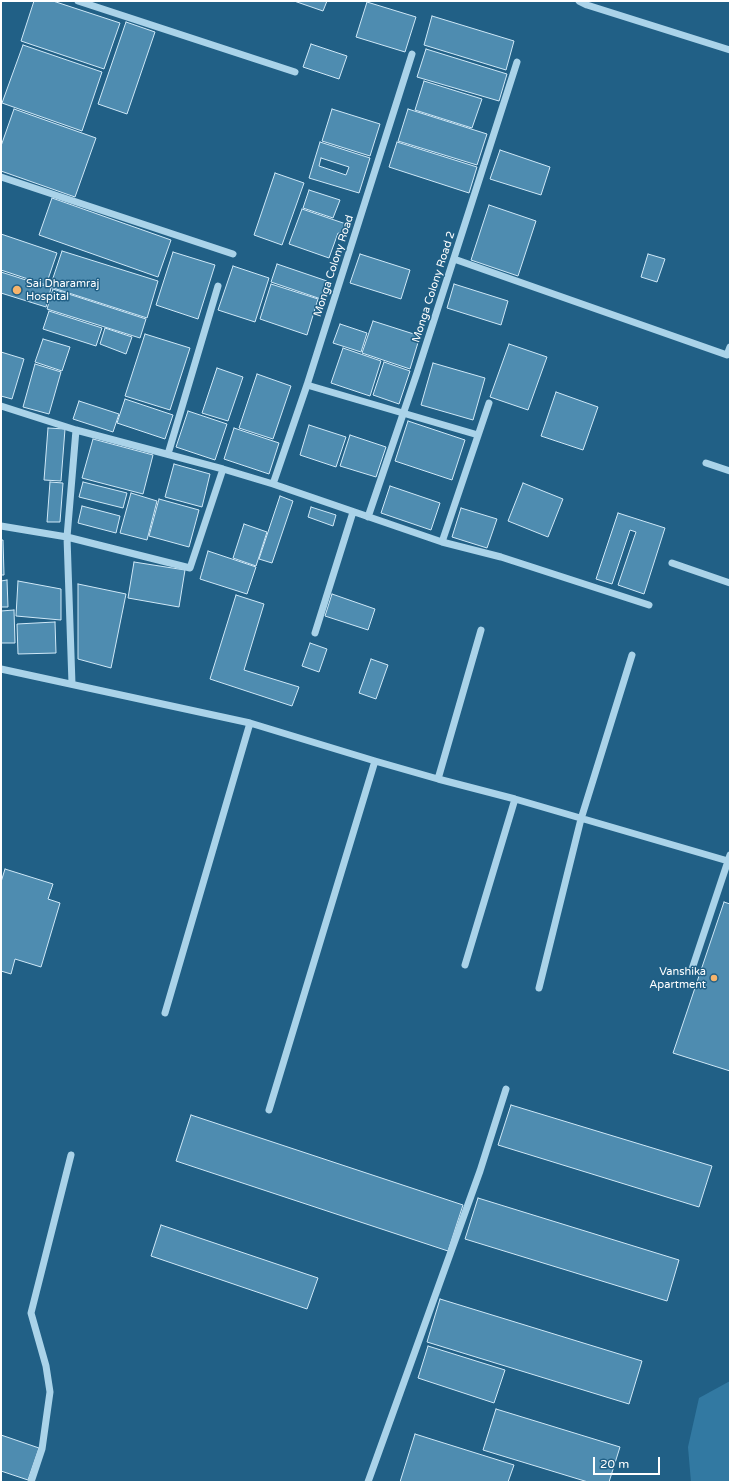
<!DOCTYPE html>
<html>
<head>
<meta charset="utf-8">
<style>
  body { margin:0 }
  #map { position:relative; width:731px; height:1483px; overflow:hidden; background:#216086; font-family:"Varela Round",sans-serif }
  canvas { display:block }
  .frame { position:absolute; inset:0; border:2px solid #fff; pointer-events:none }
  .scale { position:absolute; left:593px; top:1457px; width:67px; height:18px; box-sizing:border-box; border:2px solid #fff; border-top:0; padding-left:5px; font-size:12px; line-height:14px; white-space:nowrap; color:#fff; -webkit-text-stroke:3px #216086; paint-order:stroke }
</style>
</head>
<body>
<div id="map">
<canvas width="731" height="1483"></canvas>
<div class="frame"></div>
<div class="scale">20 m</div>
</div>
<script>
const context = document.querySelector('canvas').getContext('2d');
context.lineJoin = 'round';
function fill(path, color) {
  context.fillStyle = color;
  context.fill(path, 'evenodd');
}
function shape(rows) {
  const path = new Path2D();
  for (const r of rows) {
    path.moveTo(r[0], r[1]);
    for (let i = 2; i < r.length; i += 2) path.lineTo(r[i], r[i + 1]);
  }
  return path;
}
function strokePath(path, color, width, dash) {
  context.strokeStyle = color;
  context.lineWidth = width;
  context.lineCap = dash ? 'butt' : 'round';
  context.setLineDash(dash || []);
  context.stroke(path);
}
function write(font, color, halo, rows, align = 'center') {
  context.font = font + ' "Varela Round",sans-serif';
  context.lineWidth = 3;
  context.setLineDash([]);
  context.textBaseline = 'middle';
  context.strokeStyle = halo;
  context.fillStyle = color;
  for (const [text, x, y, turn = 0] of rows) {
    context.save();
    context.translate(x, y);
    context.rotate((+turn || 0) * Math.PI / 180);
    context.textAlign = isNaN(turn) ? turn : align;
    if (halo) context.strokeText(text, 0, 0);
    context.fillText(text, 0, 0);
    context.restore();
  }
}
fill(shape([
  [730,1381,730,1482,691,1482,688,1447,699,1398]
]), '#3279a2');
const building = shape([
  [34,1,53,1,120,23,104,69,21,41,34,1],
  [294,1,327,1,323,11,294,1],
  [367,2,416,17,405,52,356,37,367,2],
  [432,16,514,41,506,70,424,45,432,16],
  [126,22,155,32,127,114,98,104,126,22],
  [311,44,347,56,339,79,303,67,311,44],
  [23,45,102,72,82,131,2,103,23,45],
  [426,49,507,74,499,101,417,77,426,49],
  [424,81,482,99,472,128,415,110,424,81],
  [14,109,96,138,75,197,1,171,1,146,14,109],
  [332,109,380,124,370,156,322,141,332,109],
  [408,109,487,134,477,165,398,141,408,109],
  [320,142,370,158,359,193,309,178,320,142],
  [321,158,349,167,346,175,319,166,321,158],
  [397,142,477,167,469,193,389,167,397,142],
  [500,150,550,167,541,195,490,179,500,150],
  [275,173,304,183,282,245,254,235,275,173],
  [309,190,340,200,333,218,303,208,309,190],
  [52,198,171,240,158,277,39,235,52,198],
  [489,205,536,221,518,276,471,260,489,205],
  [302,209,349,225,345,235,338,233,329,258,289,244,302,209],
  [1,234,57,253,46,285,1,270,1,234],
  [62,251,158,281,147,318,50,287,62,251],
  [173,252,215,265,198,319,156,305,173,252],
  [360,254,410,270,401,299,350,283,360,254],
  [648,254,665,259,657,282,641,277,648,254],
  [277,264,327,281,321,299,271,282,277,264],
  [233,266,269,278,255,322,218,310,233,266],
  [1,272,51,288,46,307,1,293,1,272],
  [271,284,318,299,307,335,260,319,271,284],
  [454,284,508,301,501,325,447,308,454,284],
  [53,289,146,319,140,338,47,309,53,289],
  [49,311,102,328,96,346,43,329,49,311],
  [373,321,420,336,410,369,362,353,373,321],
  [340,324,367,333,361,352,333,343,340,324],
  [105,328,132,337,126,354,100,344,105,328],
  [145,334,190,348,170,410,125,396,145,334],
  [43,339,70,347,62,371,35,362,43,339],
  [509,344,547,357,528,410,490,397,509,344],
  [343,348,381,361,370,396,331,383,343,348],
  [1,352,24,359,12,399,1,396,1,352],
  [384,362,410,371,399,404,373,395,384,362],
  [433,363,485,378,473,420,421,405,433,363],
  [35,364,61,372,49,414,23,407,35,364],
  [217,368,243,377,228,421,202,413,217,368],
  [257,374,291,386,273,439,239,428,257,374],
  [556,392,598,407,583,450,541,436,556,392],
  [125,399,173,415,165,439,117,423,125,399],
  [79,401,119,414,113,432,73,419,79,401],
  [188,411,227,424,215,460,176,447,188,411],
  [408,421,465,440,452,480,395,461,408,421],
  [309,425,346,437,336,467,300,455,309,425],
  [48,428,65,429,61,481,44,480,48,428],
  [234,428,279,443,269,474,224,459,234,428],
  [350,435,386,447,376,477,340,466,350,435],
  [93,439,153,455,143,494,82,478,93,439],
  [174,464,210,474,202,507,165,497,174,464],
  [50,482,63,483,60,522,47,522,50,482],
  [83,482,127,493,123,508,79,497,83,482],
  [523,483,563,499,548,537,508,521,523,483],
  [390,486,440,503,431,530,381,513,390,486],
  [131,493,157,501,147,540,120,533,131,493],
  [280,496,293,501,272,563,259,559,280,496],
  [159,499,199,510,189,547,149,536,159,499],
  [82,506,120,516,116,533,78,523,82,506],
  [311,507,336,515,333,526,308,517,311,507],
  [461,508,497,519,487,548,452,537,461,508],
  [618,513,665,528,644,594,618,585,636,532,630,530,612,584,596,579,618,513],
  [244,524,267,532,256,566,233,558,244,524],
  [1,540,3,540,4,575,1,575,1,540],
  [208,551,256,567,247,594,200,579,208,551],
  [134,562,185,570,179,607,128,598,134,562],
  [7,580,8,607,1,607,1,581,7,580],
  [18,581,61,589,61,620,16,616,18,581],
  [78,584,126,594,111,668,78,659,78,584],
  [332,594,375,609,368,630,325,616,332,594],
  [236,595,264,604,244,670,299,687,292,706,210,679,236,595],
  [14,610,15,643,1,643,1,611,14,610],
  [55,622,56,653,18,654,17,624,55,622],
  [310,643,327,649,319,672,302,666,310,643],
  [371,659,388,665,376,699,359,693,371,659],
  [5,869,53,884,48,899,60,903,41,967,15,959,11,974,1,971,1,882,5,869],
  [724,902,730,904,730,1071,673,1053,724,902],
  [511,1105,712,1166,699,1207,498,1145,511,1105],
  [191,1115,463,1205,448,1251,176,1161,191,1115],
  [478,1198,679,1260,667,1301,465,1239,478,1198],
  [161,1225,318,1278,307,1309,151,1256,161,1225],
  [440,1299,642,1361,629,1404,427,1342,440,1299],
  [428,1346,505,1370,494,1403,418,1378,428,1346],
  [496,1409,620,1447,609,1482,588,1482,483,1450,496,1409],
  [415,1434,514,1465,508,1482,400,1482,415,1434],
  [1,1435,39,1448,28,1480,1,1471,1,1435]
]);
fill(building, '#4e8cb0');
strokePath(building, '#cfe8f7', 1);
strokePath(shape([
  [78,1,295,72],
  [579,1,587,5,730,50],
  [1,177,233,254],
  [454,259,727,355,730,347],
  [307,385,478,435],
  [1,406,76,430,223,469,273,484,442,542,501,557,649,605],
  [168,454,218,286],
  [706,463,730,471],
  [273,484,307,385,412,54],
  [368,517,417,373,517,62],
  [1,526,67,537,190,568,223,469],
  [442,542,489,403],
  [672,563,730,583],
  [315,633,353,512],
  [1,669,250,723,375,761,438,779,515,799,728,861],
  [72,684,67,537,76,430],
  [438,779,481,630],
  [465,965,515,799],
  [691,972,730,855],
  [539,988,581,819,632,655],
  [165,1013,250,723],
  [269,1110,375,761],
  [31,1482,42,1449,50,1392,46,1366,31,1313,71,1155],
  [368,1482,480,1171,506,1089]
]), '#aad3e9', 7);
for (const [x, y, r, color] of [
  [17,290,5,"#f6b46c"],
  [714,978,4,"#f6b46c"]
]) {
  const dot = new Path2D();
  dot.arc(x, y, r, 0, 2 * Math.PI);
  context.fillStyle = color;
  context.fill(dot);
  strokePath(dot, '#216086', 1.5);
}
write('11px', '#fff', '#216086', [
  ["Monga Colony Road",334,266,-72],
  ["Monga Colony Road 2",434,287,-72]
]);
write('11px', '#fff', '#216086', [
  ["Sai Dharamraj",26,284],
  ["Hospital",26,297],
  ["Vanshika",706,972,"right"],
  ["Apartment",706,985,"right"]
], 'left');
</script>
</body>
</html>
